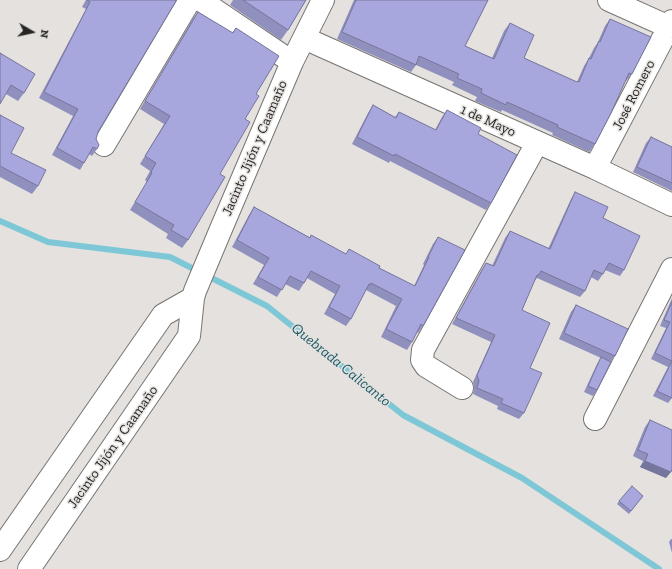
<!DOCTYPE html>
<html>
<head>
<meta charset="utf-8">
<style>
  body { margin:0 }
  #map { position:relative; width:672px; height:569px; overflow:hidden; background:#e4e1de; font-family:"Zilla Slab",serif }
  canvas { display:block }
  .north { position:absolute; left:12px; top:12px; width:40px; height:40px; -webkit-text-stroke:3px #e4e1de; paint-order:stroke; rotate:99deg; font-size:11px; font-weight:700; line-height:16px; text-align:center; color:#262524 }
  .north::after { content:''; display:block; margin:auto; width:14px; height:18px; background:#262524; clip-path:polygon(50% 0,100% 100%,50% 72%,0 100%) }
</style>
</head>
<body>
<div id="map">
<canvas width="672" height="569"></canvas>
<div class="north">N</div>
</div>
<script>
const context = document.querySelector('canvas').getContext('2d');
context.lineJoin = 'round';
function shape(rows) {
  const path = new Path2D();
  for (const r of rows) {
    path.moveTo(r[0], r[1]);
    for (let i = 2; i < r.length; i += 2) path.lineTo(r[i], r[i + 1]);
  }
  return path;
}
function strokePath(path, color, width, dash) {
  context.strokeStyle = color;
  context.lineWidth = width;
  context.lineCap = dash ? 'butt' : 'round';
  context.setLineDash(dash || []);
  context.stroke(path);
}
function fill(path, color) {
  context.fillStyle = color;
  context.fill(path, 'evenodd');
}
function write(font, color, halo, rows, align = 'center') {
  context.font = font + ' "Zilla Slab",serif';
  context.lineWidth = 3;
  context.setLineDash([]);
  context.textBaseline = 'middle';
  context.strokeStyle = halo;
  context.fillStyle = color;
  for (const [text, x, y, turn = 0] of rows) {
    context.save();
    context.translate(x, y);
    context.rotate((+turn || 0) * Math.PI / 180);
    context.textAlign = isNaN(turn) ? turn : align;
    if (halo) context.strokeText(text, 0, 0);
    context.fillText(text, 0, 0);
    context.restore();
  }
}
strokePath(shape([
  [0,221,48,242,170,257,267,306,403,415,522,478,659,569]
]), '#7dc7d7', 6);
const minor = shape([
  [200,0,292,62],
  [609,0,669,27],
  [304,38,595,168,672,205],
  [104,145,190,0],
  [595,168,672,21],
  [462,388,426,366,422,360,423,350,537,143],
  [595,419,672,269],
  [0,550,163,315,193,298],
  [29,569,189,336,193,298,195,291,221,229,292,62,323,0]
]);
strokePath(minor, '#777572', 24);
strokePath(minor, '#fff', 22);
fill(shape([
  [86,0,174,0,98,132,96,139,97,149,92,156,89,154,84,163,80,170,52,155,73,116,39,98,86,9,82,7],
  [233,0,306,0,288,30,281,40,230,5],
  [354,0,488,0,465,46,492,58,504,31,510,23,524,58,577,82,584,66,589,58,594,48,598,42,605,26,610,19,632,74,626,81,625,81,595,144,589,152,552,135,553,133,502,110,501,112,475,101,477,97,452,85,454,82,416,65,411,72,337,39],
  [198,12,232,33,236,28,256,94,245,119,188,240,182,248,166,238,168,234,130,210,147,182,145,180,150,171,140,164,164,124,140,109,192,20],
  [0,53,24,93,18,101,6,94],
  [373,105,395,117,399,112,435,130,442,117,447,110,478,134,491,203,486,210,390,161,389,163,352,144,368,113],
  [0,115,11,153,38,186,32,194,0,177],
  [651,137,672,147,672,191,633,172,646,143],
  [575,192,603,218,624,270,620,276,605,270,603,274,598,281,591,277,585,291,580,297,537,278,534,282,522,310,530,368,524,413,519,419,497,409,498,406,473,394,474,388,473,382,491,342,452,324,482,269,486,263,492,266,505,238,510,231,548,249,571,199],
  [254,207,309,237,346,254,349,249,379,268,414,286,424,265,423,264,433,244,438,237,423,326,418,333,417,332,412,342,407,350,381,337,396,306,366,290,351,319,346,326,324,314,335,294,307,278,299,291,285,284,277,297,253,284,264,265,232,247,249,215],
  [672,298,672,398,668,403,653,396,668,367,651,359,666,328,660,326],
  [576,305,615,356,610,362,597,390,593,396,584,392,597,364,601,358,559,339,571,312],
  [650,420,666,478,640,467,643,461,633,456,645,427],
  [643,496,629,514,617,504,619,501],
  [671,539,672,539,672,553,669,542]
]), '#9090be');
fill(shape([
  [645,461,671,472,666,478,640,467]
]), '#76759b');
const building = shape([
  [87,0,174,0,176,1,98,132,96,139,99,145,97,149,93,147,84,163,57,148,78,109,44,92,90,2,87,0],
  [243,0,306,0,288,30,243,0],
  [356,0,488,0,465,46,494,59,510,23,534,35,524,58,577,82,578,81,579,82,589,58,591,59,599,41,600,42,610,19,651,37,632,74,629,73,611,113,595,144,557,127,558,125,507,102,506,105,481,93,482,89,457,78,459,74,419,56,416,65,342,32,356,0],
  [198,12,233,33,236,28,279,56,256,94,259,96,245,119,250,122,220,174,225,177,188,240,171,230,174,225,135,202,152,173,151,172,156,163,145,156,170,116,145,101,198,12],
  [0,53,35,74,24,93,11,85,0,104,0,53],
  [373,105,396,118,399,112,436,130,447,110,481,128,478,134,517,155,491,203,395,154,394,156,357,137,373,105],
  [0,115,24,128,11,153,46,170,38,186,0,166,0,115],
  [651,137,672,147,672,183,637,167,651,137],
  [575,192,608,207,603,218,640,236,624,270,609,263,603,274,594,270,585,291,541,271,539,275,537,275,522,310,550,323,530,368,542,373,524,413,501,403,503,399,477,388,479,381,477,375,495,335,456,318,486,263,494,266,510,231,550,249,575,192],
  [254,207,310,238,311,235,346,254,349,249,380,266,379,268,415,286,429,257,428,257,438,237,465,250,423,326,421,324,412,342,386,329,402,299,371,283,370,285,369,284,351,319,329,307,340,286,311,271,304,283,290,276,282,290,258,277,269,258,237,240,254,207],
  [672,302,672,398,657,391,672,361,655,353,670,322,664,320,672,302],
  [576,305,628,329,615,356,564,333,576,305],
  [601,357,611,362,597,390,588,386,601,357],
  [650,420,672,430,672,469,671,472,645,461,648,454,638,450,650,420],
  [632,486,643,496,631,511,619,501,632,486]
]);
fill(building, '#a8a7dd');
strokePath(building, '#76759b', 1);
write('14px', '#262524', '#e4e1de', [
  ["José Romero",634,95,-63],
  ["1 de Mayo",488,121,24],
  ["Jacinto Jijón y Caamaño",255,148,-67],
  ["Jacinto Jijón y Caamaño",113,447,-55]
]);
write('italic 15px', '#1b5965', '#e4e1de', [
  ["Quebrada Calicanto",341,365,39]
]);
</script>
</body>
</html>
